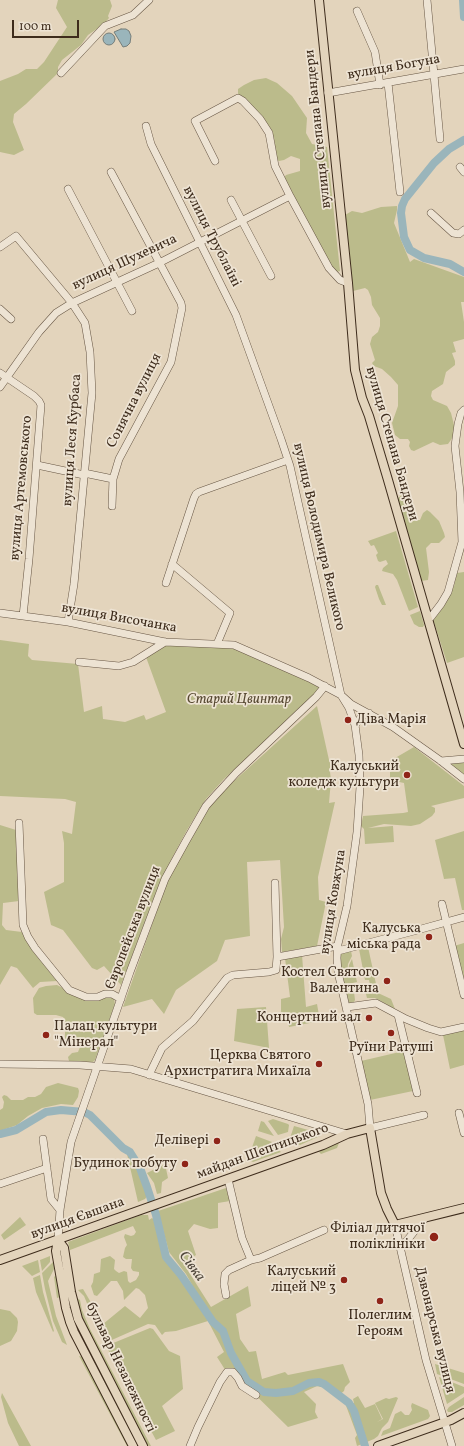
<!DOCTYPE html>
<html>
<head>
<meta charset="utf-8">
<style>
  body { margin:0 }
  #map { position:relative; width:464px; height:1446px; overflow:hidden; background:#e3d4bc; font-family:Vollkorn,serif }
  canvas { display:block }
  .scale { position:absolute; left:12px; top:20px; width:67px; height:18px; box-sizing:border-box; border:2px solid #3e2c1c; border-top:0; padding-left:5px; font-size:12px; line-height:14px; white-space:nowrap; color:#3e2c1c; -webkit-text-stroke:3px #ede3d3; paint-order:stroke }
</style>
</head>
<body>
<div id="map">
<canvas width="464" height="1446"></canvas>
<div class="scale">100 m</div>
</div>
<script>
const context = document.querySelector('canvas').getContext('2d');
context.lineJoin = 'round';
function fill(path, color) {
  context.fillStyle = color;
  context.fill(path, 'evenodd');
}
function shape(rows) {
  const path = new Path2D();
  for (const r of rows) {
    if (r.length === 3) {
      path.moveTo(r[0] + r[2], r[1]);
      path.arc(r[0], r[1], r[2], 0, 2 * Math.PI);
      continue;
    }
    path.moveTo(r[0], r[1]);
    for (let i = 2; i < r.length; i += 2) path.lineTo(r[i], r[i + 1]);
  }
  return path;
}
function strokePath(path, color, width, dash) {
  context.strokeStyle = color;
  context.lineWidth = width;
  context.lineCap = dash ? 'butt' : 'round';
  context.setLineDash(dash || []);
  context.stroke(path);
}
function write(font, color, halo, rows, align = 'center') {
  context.font = font + ' Vollkorn,serif';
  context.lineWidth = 3.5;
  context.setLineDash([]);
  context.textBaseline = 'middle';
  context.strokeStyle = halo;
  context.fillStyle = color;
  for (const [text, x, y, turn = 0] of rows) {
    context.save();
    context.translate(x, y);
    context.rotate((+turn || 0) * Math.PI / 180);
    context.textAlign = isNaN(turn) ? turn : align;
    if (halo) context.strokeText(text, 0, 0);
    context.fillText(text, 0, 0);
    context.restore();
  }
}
fill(shape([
  [58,0,110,0,112,6,108,16,109,18,104,24,88,35,81,45,62,60,58,67,58,73,26,104,14,114,13,122,24,150,14,155,0,152,0,81,18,74,26,69,37,69,44,62,67,27,56,8],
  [266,78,277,83,292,96,307,118,306,133,312,144,327,147,340,271,334,273,283,179,286,175,300,171,300,159,291,156,284,160,279,161,274,159,275,147,274,138,262,120,238,94,238,89,244,85,254,80],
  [397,206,397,210,394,223,410,262,414,259,464,277,464,302,461,302,464,322,464,339,453,342,456,352,452,353,455,361,455,365,446,372,443,384,432,391,431,396,433,400,447,406,451,413,455,429,453,437,448,444,440,445,433,442,414,451,411,450,409,446,410,442,408,439,400,439,395,435,392,423,398,406,398,385,391,377,382,369,374,366,372,363,375,360,370,344,372,337,378,332,380,326,380,318,372,305,371,297,368,290,365,288,353,291,345,215,352,211,362,213,381,207],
  [403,494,406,494,408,498,413,518,416,520,420,520,423,513,427,510,430,512,439,521,444,533,445,537,439,543,431,543,426,548,429,572,428,580,421,581,397,499],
  [396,531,418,607,409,611,397,580,393,574,382,571,383,568,388,564,386,560,380,562,378,561,376,555,378,553,374,545,371,546,368,541],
  [464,572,464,657,447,663,433,619,444,606,454,586,457,573],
  [376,585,378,585,386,605,382,605,379,599,375,587],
  [420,611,424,625,423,627,419,627,414,624,410,615],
  [0,640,29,644,28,656,32,660,78,664,84,712,102,706,103,719,125,722,144,715,146,720,166,712,146,657,165,642,234,645,325,686,224,779,206,799,187,830,171,860,155,895,121,985,104,966,97,970,92,968,63,930,51,925,44,892,64,882,64,843,62,831,72,834,76,802,65,799,0,796],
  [317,706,329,760,332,769,330,772,331,780,329,803,335,802,318,877,319,900,326,902,317,946,282,952,281,939,284,927,280,860,247,862,250,936,225,940,217,961,176,990,164,1014,152,999,123,1007,167,882,195,830,211,804,223,791],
  [414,747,464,786,464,798,431,806,435,808,435,812,432,816,420,824,411,826,384,824,368,828,393,826,394,842,365,844,364,829,361,826,363,816,403,813,408,812,404,783,390,780,390,761],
  [464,761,464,777,448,764],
  [0,825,16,830,19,901,3,903,2,925,6,930,22,932,32,950,57,981,40,982,33,988,17,968,11,966,0,985],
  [464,831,464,910,462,910,455,878,444,879,435,840],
  [464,943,464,977,461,976,454,946],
  [368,947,378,993,391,999,395,1009,375,998,367,998,365,990,371,989,369,980,365,980,359,949],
  [351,951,352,956,348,964,347,974,343,978,339,956,342,953],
  [302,955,306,1007,317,1004,320,1021,289,1027,287,1014,281,1012,281,999,290,997,285,958],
  [352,959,357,982,348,984,348,988,351,988,352,992,354,992,355,1000,354,1002,349,1003,343,979,348,975,349,965],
  [57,985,81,997,96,1000,110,997,114,999,115,1004,95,1060,93,1062,69,1061,68,1057,72,1053,78,1052,80,1047,78,1045,70,1045,65,1039,65,1020,63,1017,56,1015,37,1015,34,1013,33,998,39,988,46,986],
  [266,1007,269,1048,234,1041,237,1009],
  [464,1030,464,1065,450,1069,443,1035],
  [404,1051,413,1091,370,1100,361,1061],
  [58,1083,78,1088,79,1091,78,1097,73,1105,61,1104,42,1108,28,1116,17,1125,0,1131,0,1110,3,1108,4,1102,2,1097,4,1095,7,1096,11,1100,23,1100,28,1097,35,1097,41,1094,46,1087],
  [273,1119,288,1124,289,1125,288,1132,278,1135,268,1121],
  [261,1121,264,1122,274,1136,258,1131],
  [294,1126,319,1133,320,1136,300,1145,289,1141],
  [256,1136,272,1142,249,1156],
  [339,1143,337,1148,321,1154,319,1152,321,1150],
  [274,1145,281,1152,253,1162,249,1160],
  [127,1154,131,1157,140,1173,148,1195,145,1199,138,1202],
  [165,1164,168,1178,162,1182,161,1193,157,1194,154,1183,147,1173],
  [226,1188,230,1201,218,1203,218,1228,210,1229,194,1224,188,1231,196,1255,183,1263,211,1307,248,1286,251,1306,236,1314,240,1339,249,1352,256,1351,262,1379,285,1372,288,1375,343,1364,350,1382,345,1387,344,1391,337,1397,326,1388,317,1386,304,1392,316,1404,315,1412,318,1418,288,1427,233,1373,229,1376,217,1357,224,1352,208,1321,176,1331,165,1332,162,1335,155,1325,148,1324,105,1343,97,1329,125,1306,140,1318,148,1308,145,1295,139,1289,136,1288,124,1300,123,1291,117,1281,111,1281,97,1296,94,1295,91,1286,93,1282,94,1274,100,1272,101,1259,110,1256,115,1260,114,1269,116,1271,119,1273,124,1271,127,1272,128,1281,130,1283,136,1280,139,1275,139,1272,133,1271,131,1268,132,1259,126,1259,123,1257,125,1248,127,1245,124,1237,125,1234,131,1236,134,1235,136,1232,133,1226,70,1250,68,1242,141,1215,148,1215,149,1220,152,1218,156,1221,163,1259,175,1271,208,1320,210,1311,201,1301,186,1274,169,1252,158,1211],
  [20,1217,26,1225,4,1240,1,1235],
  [50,1256,50,1262,42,1271,40,1260],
  [38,1260,40,1272,32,1276,22,1266],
  [54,1261,55,1267,48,1281,56,1316,67,1345,62,1342,53,1321,45,1289,42,1273],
  [40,1275,43,1292,54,1331,53,1332,36,1292,33,1278],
  [56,1275,60,1297,57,1298,54,1277],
  [83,1289,102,1321,96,1325,84,1296,78,1290],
  [75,1297,80,1300,82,1310,90,1329,151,1446,147,1446,83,1323],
  [0,1309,10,1311,17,1318,18,1322,17,1331,11,1341,0,1346],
  [72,1310,140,1446,137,1446,77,1332,70,1311],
  [150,1328,153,1329,169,1351,180,1356,183,1389,162,1406,175,1431,156,1440,131,1394,134,1392,123,1371,120,1372,106,1346],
  [79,1356,83,1357,130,1446,127,1446],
  [435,1364,464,1373,464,1384,437,1374],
  [439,1377,464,1387,464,1393,447,1404],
  [2,1393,31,1446,19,1446,8,1423,1,1397],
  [358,1396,365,1408,375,1404,382,1419,377,1422,383,1419,375,1403,386,1398,389,1399,396,1397,398,1398,388,1422,382,1428,378,1436,374,1439,357,1446,355,1438,357,1435,345,1403,354,1403,353,1399],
  [464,1397,464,1405,452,1412,448,1412,447,1410,449,1407],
  [412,1403,428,1410,430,1416,428,1419,381,1436,383,1431,390,1428,395,1414,401,1411,405,1415,409,1415,412,1410,411,1406]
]), '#bbbb8b');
const water = shape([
  [121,29,126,29,129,31,131,36,130,43,127,46,123,47,114,32,121,29],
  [109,39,6]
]);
fill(water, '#9ab5bb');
strokePath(water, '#757e7b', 1);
strokePath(shape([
  [463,0,464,17],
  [464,140,449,149,434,163,405,199,402,206,401,213,404,237,410,250,424,258,450,264,464,272],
  [0,1134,16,1130,46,1112,61,1110,84,1112,90,1115,123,1148,130,1152,140,1168,147,1187,156,1215,166,1257,181,1275,213,1322,223,1331,231,1353,247,1381,264,1392,276,1393,293,1391,309,1383,319,1382,324,1384,349,1403,354,1411,365,1446]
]), '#9ab5bb', 8);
const minor = shape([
  [427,0,440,139],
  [357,11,375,52,380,85],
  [61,73,105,26,133,15,149,0],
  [388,83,400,192],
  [328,93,464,69],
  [146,126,151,144,236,315,281,439,290,466,341,695,349,708,355,725,359,755,360,787,357,832,347,906,338,944,337,958,338,972,368,1104,370,1128,424,1115],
  [215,161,195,121,238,98,243,101,260,119,269,133,275,166,290,196,329,268,340,280,348,283],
  [460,167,464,172],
  [111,172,181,303,182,308,171,362,119,459,113,479,112,506],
  [68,189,132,311],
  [231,200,271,276],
  [431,213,453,233,459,234,464,230],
  [0,247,16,236,72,303,85,323,90,352,92,393,74,584,68,622],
  [0,309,11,319],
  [0,373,34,396,39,401,41,405,29,559,23,616],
  [0,387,39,332,56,313,72,303,159,263,290,196],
  [37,465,84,475],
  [84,473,113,479],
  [172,564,230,613,217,644],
  [166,583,194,498,196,494,199,492,288,460],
  [0,613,68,622,165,642,234,645,309,678,341,695,351,704,393,727,441,761,464,779],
  [428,618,431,617,441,604,448,592,462,542,460,492,455,446,458,424,461,413,464,410],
  [79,662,119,666,133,662,165,642],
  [355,725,363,715,369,713],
  [441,761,464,759],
  [19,823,23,925,28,937,35,948,69,990,86,997,98,997,105,994,112,994,121,999],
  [442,904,464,995],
  [338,951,414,931,464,917],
  [277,957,338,946],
  [347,1007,376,1003,406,1019,428,1028,441,1032,464,1027],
  [398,1015,417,1093],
  [0,1064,80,1065,131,1069,347,1134],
  [149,1075,162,1048,193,1021,227,978,233,975,269,972,276,970,277,957,275,883],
  [459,1113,464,1133],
  [43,1139,51,1199,60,1210],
  [0,1184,47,1168],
  [395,1225,426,1360,452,1446],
  [58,1240,60,1210,71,1142,130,972,165,879,186,841,206,806,214,797,236,773,316,697,325,686],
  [401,1248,425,1218],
  [251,1260,260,1258,324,1230],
  [226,1295,224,1284,225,1274,229,1270,251,1260,242,1238,228,1179],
  [190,1446,198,1427,220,1382,227,1372,233,1372,238,1378,242,1386,256,1395]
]);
const major = shape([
  [319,0,348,283,355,370,362,398,369,416,388,480,464,744],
  [58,1240,64,1248,71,1292,78,1319,143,1446],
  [58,1240,56,1251,66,1308,70,1322,74,1332,133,1446],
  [0,1260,323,1145,347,1134,370,1128,381,1193,387,1209,395,1225,464,1208],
  [378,1446,451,1420,464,1413]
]);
strokePath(minor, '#675644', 8);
strokePath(major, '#3e2c1c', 10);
strokePath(minor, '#ede3d3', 7);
strokePath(major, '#e3d4bc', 8);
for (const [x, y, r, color] of [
  [348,720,4,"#8f2418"],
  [407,775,4,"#8f2418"],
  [429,937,4,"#8f2418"],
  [387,981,4,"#8f2418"],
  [369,1018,4,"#8f2418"],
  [391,1033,4,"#8f2418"],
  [46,1035,4,"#8f2418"],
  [319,1064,4,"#8f2418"],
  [217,1141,4,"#8f2418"],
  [185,1164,4,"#8f2418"],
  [434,1237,5,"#8f2418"],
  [344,1280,4,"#8f2418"],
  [380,1301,4,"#8f2418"]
]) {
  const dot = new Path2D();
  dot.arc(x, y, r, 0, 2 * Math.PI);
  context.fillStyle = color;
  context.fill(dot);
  strokePath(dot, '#ede3d3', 1.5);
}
write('14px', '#3e2c1c', '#ede3d3', [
  ["вулиця Богуна",394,68,-10],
  ["вулиця Степана Бандери",319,129,-96],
  ["вулиця Трублаїні",211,237,63],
  ["вулиця Шухевича",125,263,-25],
  ["Сонячна вулиця",135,401,-63],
  ["вулиця Леся Курбаса",73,440,-86],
  ["вулиця Степана Бандери",391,444,74],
  ["вулиця Артемовського",22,488,-85],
  ["вулиця Володимира Великого",318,537,77],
  ["вулиця Височанка",119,619,10],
  ["вулиця Ковжуна",334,902,-81],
  ["Європейська вулиця",134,928,-69],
  ["майдан Шептицького",263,1152,-20],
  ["вулиця Євшана",78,1219,-20],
  ["Дзвонарська вулиця",434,1330,76],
  ["бульвар Незалежності",120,1368,64]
]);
write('italic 14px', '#574932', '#ede3d3', [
  ["Старий Цвинтар",239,700]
]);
write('14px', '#3e2c1c', '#ede3d3', [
  ["Діва Марія",356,720,"left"],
  ["Калуський",399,767],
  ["коледж культури",399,783],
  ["Калуська",421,929],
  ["міська рада",421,945],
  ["Костел Святого",379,973],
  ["Валентина",379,989],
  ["Концертний зал",361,1018],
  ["Палац культури",54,1027,"left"],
  ["\"Мінерал\"",54,1043,"left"],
  ["Руїни Ратуші",391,1048,"center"],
  ["Церква Святого",311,1056],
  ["Архистратига Михаїла",311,1072],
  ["Делівері",209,1141],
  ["Будинок побуту",177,1164],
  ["Філіал дитячої",425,1229],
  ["поліклініки",425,1245],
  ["Калуський",336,1272],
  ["ліцей № 3",336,1288],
  ["Полеглим",380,1316,"center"],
  ["Героям",380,1332,"center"]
], 'right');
write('italic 15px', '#50473c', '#ede3d3', [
  ["Сівка",191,1267,53]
]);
</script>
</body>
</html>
